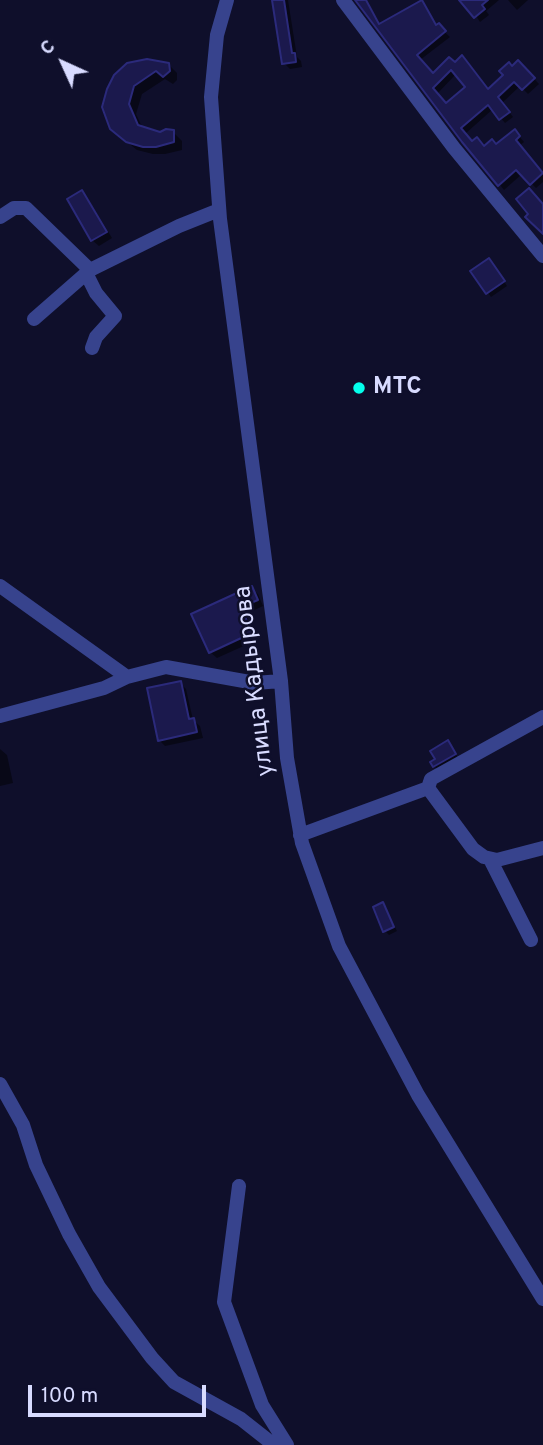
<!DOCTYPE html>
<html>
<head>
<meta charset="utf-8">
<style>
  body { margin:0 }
  #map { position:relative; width:543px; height:1445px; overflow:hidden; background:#0f0f2b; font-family:Overpass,sans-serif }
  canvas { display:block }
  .north { position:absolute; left:28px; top:28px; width:70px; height:70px; -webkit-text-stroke:5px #0f0f2b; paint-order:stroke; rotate:315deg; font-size:19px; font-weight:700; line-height:28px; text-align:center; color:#d8dbff }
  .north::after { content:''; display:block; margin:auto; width:24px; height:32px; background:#d8dbff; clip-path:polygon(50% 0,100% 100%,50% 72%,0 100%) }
  .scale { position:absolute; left:28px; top:1385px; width:178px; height:32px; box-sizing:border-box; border:4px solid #d8dbff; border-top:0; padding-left:9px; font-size:21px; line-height:24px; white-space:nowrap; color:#d8dbff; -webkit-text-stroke:5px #0f0f2b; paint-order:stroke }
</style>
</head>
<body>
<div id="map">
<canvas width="543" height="1445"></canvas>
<div class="north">С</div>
<div class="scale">100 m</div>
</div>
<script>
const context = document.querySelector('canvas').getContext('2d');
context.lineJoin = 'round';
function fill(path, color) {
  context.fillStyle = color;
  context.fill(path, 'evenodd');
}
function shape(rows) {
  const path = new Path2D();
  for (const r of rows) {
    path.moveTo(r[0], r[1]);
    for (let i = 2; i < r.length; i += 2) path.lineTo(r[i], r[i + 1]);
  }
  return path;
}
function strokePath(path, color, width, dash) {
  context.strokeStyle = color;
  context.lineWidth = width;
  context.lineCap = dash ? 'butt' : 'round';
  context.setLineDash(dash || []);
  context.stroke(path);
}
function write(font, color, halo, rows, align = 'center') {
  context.font = font + ' Overpass,sans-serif';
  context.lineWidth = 5;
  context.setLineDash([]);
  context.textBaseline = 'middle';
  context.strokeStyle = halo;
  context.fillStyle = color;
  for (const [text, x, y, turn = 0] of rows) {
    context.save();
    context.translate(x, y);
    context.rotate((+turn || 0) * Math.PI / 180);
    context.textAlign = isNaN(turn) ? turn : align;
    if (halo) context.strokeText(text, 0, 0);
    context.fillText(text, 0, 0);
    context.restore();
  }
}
fill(shape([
  [274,0,288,0,297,57,301,61,302,67,290,69,284,63],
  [357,0,366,0,381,25,422,2,438,26,450,37,420,60,433,75,449,59,489,91,518,62,539,84,528,94,520,86,502,103,513,117,505,123,493,109,465,134,473,143,484,148,496,146,519,136,524,142,519,146,543,173,543,182,536,188,522,174,504,190],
  [456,74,467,87,446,105,437,94],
  [466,0,499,0,486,11,489,15,480,22],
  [508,0,528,0,517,10],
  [169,65,177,73,177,80,173,84,165,79,142,94,136,114,143,129,160,134,173,132,182,141,182,150,165,154,153,154,137,150,121,137,108,89],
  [82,192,88,199,112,238,99,246,92,240],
  [493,264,507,286,491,297,473,272],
  [251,588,258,594,263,606,246,614,257,640,217,658,210,652],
  [180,683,186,689,193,720,200,726,203,738,165,746,159,740],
  [451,746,458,758,438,770,434,766,437,759],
  [0,749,7,755,13,783,0,786],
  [382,904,397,931,389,935,385,931]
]), '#0007');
const building = shape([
  [272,0,284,0,292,53,295,53,296,62,282,64,272,0],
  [355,0,366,0,379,24,422,0,436,25,439,23,446,31,417,55,433,73,449,57,455,62,462,55,488,89,503,75,499,71,509,62,512,66,518,60,535,78,522,90,514,82,498,97,510,112,499,120,488,105,461,128,472,141,477,137,484,146,492,139,496,144,515,129,520,136,516,140,543,173,530,185,516,170,498,186,462,142,355,0],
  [451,70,465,87,446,103,433,88,451,70],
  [459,0,488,0,482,5,485,9,474,18,459,0],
  [147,59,169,63,170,71,163,77,156,71,134,86,129,104,138,125,160,132,166,129,174,130,174,142,156,147,143,147,126,142,110,129,102,107,107,89,114,75,127,63,147,59],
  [529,188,543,204,543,234,525,217,528,214,516,199,529,188],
  [82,190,107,232,91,241,67,199,82,190],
  [489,258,505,281,486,294,470,271,489,258],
  [252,586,258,600,241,607,252,633,209,653,191,614,252,586],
  [181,681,189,719,194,718,197,732,158,741,147,688,181,681],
  [448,740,456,754,433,767,430,762,435,759,430,751,448,740],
  [383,902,394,927,383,932,373,907,383,902]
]);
fill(building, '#1b194d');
strokePath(building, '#2b2a7b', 2);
strokePath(shape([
  [227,0,217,35,211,97,220,219,281,681,287,758,302,843,339,946,418,1095,543,1299],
  [343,0,454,148,543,256],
  [0,217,14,208,26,208,90,270],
  [86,273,96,293,115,316,96,337,92,348],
  [34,319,90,270,179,226,219,210],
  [0,586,127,677,166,667,255,683,281,681],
  [0,716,104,688,127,677],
  [428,788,473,849,484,857,497,860,543,848],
  [300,835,428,788,431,779,543,717],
  [490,859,531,940],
  [0,1084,23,1125,36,1165,69,1234,99,1287,152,1358,174,1382,241,1419,274,1445],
  [239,1186,224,1302,262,1405,287,1445]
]), '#37438d', 14);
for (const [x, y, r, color] of [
  [359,388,7,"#04ffec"]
]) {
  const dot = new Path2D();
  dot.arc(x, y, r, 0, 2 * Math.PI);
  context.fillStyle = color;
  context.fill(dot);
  strokePath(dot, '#0f0f2b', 2.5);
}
write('bold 24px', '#d8dbff', '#0f0f2b', [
  ["МТС",373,388]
], 'left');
write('24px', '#d8dbff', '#0f0f2b', [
  ["улица Кадырова",256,681,-97]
]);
</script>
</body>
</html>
